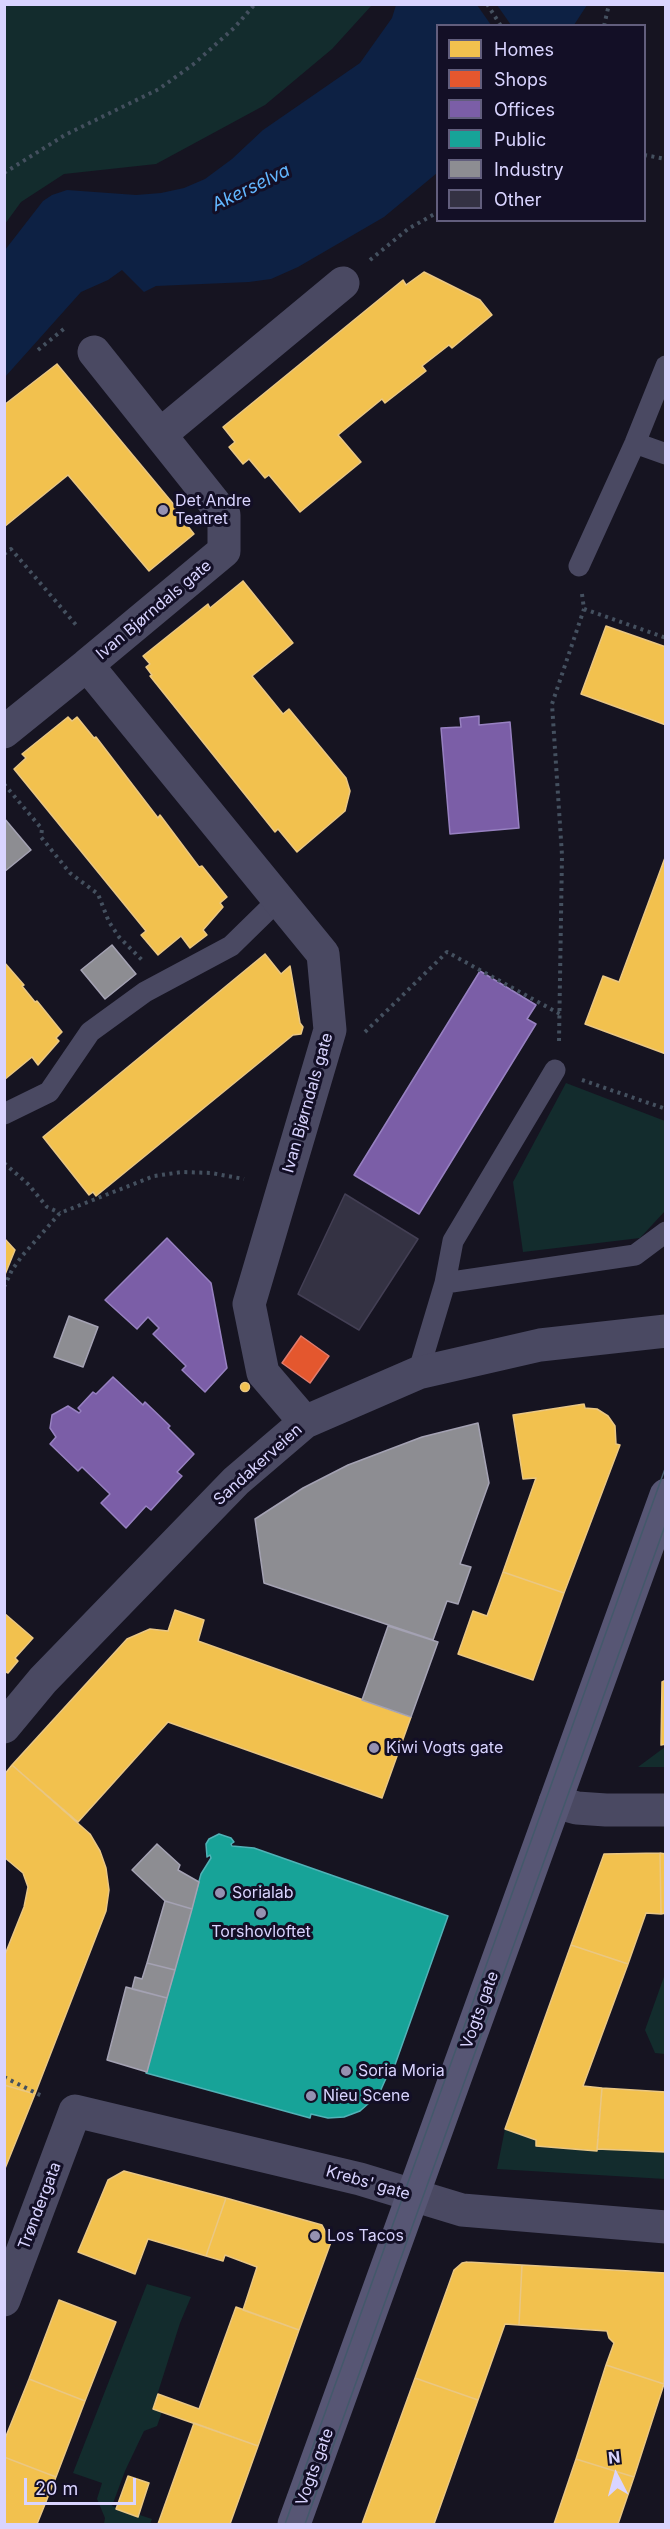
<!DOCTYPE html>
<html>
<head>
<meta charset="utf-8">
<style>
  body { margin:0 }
  #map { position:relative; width:670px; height:2529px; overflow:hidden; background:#161421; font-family:Inter,sans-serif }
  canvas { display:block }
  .frame { position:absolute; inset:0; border:6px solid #d9d4ff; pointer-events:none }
  .legend { position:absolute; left:436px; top:24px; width:210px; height:198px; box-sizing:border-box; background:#130f26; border:2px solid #625e7d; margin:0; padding:8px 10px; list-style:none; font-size:18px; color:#d9d4ff }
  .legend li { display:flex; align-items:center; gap:12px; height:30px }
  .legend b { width:30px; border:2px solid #625e7d }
  .north { position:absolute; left:586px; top:2445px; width:60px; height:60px; -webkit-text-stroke:4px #130f26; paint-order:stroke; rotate:354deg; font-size:16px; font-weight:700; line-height:24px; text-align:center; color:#d9d4ff }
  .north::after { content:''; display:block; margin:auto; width:21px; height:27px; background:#d9d4ff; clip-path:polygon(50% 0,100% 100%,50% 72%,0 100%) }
  .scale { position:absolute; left:24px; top:2478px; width:112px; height:27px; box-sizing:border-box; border:3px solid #d9d4ff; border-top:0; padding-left:8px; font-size:18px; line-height:21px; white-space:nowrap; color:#d9d4ff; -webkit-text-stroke:4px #130f26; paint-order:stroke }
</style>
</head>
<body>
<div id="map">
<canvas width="670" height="2529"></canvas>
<div class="frame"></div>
<ul class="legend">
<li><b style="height:16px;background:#f2c14e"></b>Homes</li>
<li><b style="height:16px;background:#e4572e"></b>Shops</li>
<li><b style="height:16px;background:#7b5ea7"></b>Offices</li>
<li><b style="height:16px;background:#17a398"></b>Public</li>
<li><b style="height:16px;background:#8d8d92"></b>Industry</li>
<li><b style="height:16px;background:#343243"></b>Other</li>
</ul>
<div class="north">N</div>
<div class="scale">20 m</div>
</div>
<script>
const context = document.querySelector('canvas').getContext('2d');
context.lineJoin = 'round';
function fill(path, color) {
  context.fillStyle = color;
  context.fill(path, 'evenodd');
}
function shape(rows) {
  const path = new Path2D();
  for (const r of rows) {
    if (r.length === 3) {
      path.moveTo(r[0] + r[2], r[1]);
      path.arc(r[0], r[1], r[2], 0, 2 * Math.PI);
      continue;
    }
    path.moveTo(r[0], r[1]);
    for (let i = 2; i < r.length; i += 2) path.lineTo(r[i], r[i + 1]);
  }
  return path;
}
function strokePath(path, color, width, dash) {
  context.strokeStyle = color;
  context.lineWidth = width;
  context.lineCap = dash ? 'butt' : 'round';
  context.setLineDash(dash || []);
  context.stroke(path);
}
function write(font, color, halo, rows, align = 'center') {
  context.font = font + ' Inter,sans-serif';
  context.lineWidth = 6;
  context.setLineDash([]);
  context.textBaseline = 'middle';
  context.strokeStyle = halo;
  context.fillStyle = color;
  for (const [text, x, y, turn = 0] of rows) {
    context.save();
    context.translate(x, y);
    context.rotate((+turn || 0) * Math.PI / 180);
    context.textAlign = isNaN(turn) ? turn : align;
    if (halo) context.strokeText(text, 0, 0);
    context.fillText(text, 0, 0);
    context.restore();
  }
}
fill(shape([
  [5,4,371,4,372,5,332,49,265,105,156,164,64,174,21,202,5,224],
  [566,1083,665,1121,665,1211,640,1238,523,1252,513,1182],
  [665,1747,665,1767,638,1767],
  [665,1974,665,2054,655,2053,645,2030],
  [505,2129,536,2140,537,2146,665,2152,665,2179,497,2169],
  [147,2284,191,2297,180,2323,153,2408,162,2412,157,2426,144,2431,125,2471,112,2506,152,2519,150,2524,104,2524,105,2518,97,2499,102,2483,73,2473]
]), '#132c2d');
fill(shape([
  [396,5,587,5,574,25,438,26,437,173,384,217,298,267,271,279,249,282,156,286,144,292,122,270,108,280,81,292,5,377,5,250,43,201,52,195,67,190,136,195,161,193,184,188,205,179,232,159,263,130,360,63,392,18]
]), '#0d2144');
fill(shape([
  [477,5,497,5,511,25,491,25]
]), '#161421');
const homes = shape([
  [424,272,480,300,492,315,452,348,449,345,422,366,426,371,385,403,382,399,338,435,361,462,300,512,269,475,265,478,249,459,243,464,229,447,235,442,223,427,403,280,406,285,424,272],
  [57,364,185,518,183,520,194,534,149,571,68,475,4,527,4,405,57,364],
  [243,581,293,643,252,676,283,714,289,709,346,778,350,791,345,811,297,852,278,829,275,832,150,676,152,675,146,667,150,664,143,656,208,604,210,608,243,581],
  [606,626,666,647,666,725,581,694,606,626],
  [68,717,72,721,77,717,94,738,96,737,158,818,160,815,199,867,202,866,227,897,220,903,223,907,203,930,207,935,190,948,181,936,158,955,141,935,146,931,14,769,26,758,22,754,68,717],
  [666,855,666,1054,585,1024,603,976,619,982,666,855],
  [265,954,281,974,290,966,300,1023,303,1027,301,1034,293,1035,96,1196,93,1192,89,1195,43,1137,265,954],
  [4,962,24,985,22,986,35,1002,37,1001,62,1032,56,1038,59,1041,38,1065,32,1057,4,1080,4,962],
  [4,1238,15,1250,4,1277,4,1238],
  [245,1387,4.5],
  [584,1404,585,1408,597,1409,608,1416,615,1426,616,1444,620,1445,564,1593,503,1572,536,1478,523,1479,513,1415,584,1404],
  [503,1572,564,1593,533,1680,458,1654,473,1611,487,1616,503,1572],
  [175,1610,204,1620,198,1641,411,1717,382,1798,168,1722,78,1822,12,1765,127,1639,150,1629,168,1631,175,1610],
  [4,1613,33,1638,15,1658,18,1661,8,1673,4,1671,4,1613],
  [666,1680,666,1744,661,1745,662,1682,666,1680],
  [12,1765,90,1834,100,1851,106,1868,109,1890,106,1911,35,2094,4,2085,4,1957,24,1907,28,1887,23,1873,4,1857,4,1775,12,1765],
  [660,1853,661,1914,646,1913,628,1964,571,1945,604,1854,660,1853],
  [660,1853,666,1854,666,1913,661,1914,660,1853],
  [571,1945,628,1964,583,2086,602,2088,597,2151,536,2146,536,2140,505,2129,571,1945],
  [4,2085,35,2094,4,2171,4,2085],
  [602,2088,666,2092,666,2152,597,2149,602,2088],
  [124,2171,226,2198,206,2256,148,2239,135,2274,78,2252,108,2180,124,2171],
  [226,2198,322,2225,331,2242,299,2330,243,2310,257,2267,225,2255,223,2261,206,2256,226,2198],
  [467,2262,522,2265,519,2325,505,2324,478,2400,415,2378,454,2270,462,2263,467,2262],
  [522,2265,666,2273,664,2384,606,2365,614,2343,609,2338,607,2331,519,2325,522,2265],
  [59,2300,116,2322,85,2401,29,2379,59,2300],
  [236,2307,299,2330,258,2446,153,2409,158,2394,199,2409,236,2307],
  [606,2365,664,2384,634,2477,576,2459,606,2365],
  [415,2378,478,2400,434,2524,362,2524,415,2378],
  [29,2379,85,2401,56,2477,4,2457,4,2441,29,2379],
  [194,2423,258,2446,230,2524,158,2524,194,2423],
  [4,2457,56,2477,37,2524,4,2524,4,2457],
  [576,2459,634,2477,618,2524,554,2524,576,2459],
  [128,2476,149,2483,138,2517,116,2509,128,2476]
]);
fill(homes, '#f2c14e');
strokePath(homes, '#eac783', 1.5);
const shops = shape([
  [301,1336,329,1356,310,1383,282,1363,301,1336]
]);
fill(shops, '#e4572e');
strokePath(shops, '#e17c6d', 1.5);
const offices = shape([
  [479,716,479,725,510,722,519,828,450,834,441,728,461,727,460,718,479,716],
  [480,971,536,1005,527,1019,536,1024,419,1214,354,1175,480,971],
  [167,1238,211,1283,227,1368,205,1392,182,1370,186,1366,153,1334,159,1328,148,1317,137,1329,105,1300,167,1238],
  [113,1377,143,1405,145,1402,170,1426,168,1428,194,1454,177,1472,182,1476,151,1510,146,1506,126,1528,101,1503,110,1494,82,1467,78,1471,50,1444,56,1437,50,1428,52,1415,68,1406,79,1413,81,1411,78,1408,93,1392,96,1394,113,1377]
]);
fill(offices, '#7b5ea7');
strokePath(offices, '#9781c1', 1.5);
const public = shape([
  [219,1834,231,1838,234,1842,231,1844,232,1846,254,1848,448,1916,391,2076,387,2076,379,2094,360,2111,344,2117,328,2118,311,2114,310,2118,146,2073,201,1874,211,1858,210,1855,207,1857,206,1844,209,1839,219,1834]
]);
fill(public, '#17a398');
strokePath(public, '#51b2b7', 1.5);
const industry = shape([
  [4,818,31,850,4,872,4,818],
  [112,945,136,974,105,999,81,970,112,945],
  [69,1316,98,1327,83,1367,54,1357,69,1316],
  [478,1423,489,1483,460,1564,471,1567,458,1604,447,1601,433,1640,264,1583,255,1519,303,1488,348,1465,422,1437,478,1423],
  [388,1626,438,1642,411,1717,362,1700,388,1626],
  [157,1844,180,1865,178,1870,199,1882,192,1909,165,1901,132,1870,157,1844],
  [165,1901,192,1909,175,1970,147,1963,165,1901],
  [147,1963,175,1970,167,1998,132,1989,135,1977,142,1979,147,1963],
  [126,1987,167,1998,147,2072,107,2060,126,1987]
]);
fill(industry, '#8d8d92');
strokePath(industry, '#a4a2b3', 1.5);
const building = shape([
  [345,1194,418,1239,359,1330,298,1294,345,1194]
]);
fill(building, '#343243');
strokePath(building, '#433f54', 1.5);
strokePath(shape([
  [487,4,501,26],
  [604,26,609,4],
  [644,155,666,159],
  [4,173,65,135,159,89,195,63,235,27,255,4],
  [370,260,408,229,438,212],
  [38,350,65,328],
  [4,554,11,549,77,626],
  [582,594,584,609,666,638],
  [4,784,42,829,41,837,70,873,98,894,109,922,119,937,142,960],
  [365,1032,447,952,560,1014],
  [559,1041,562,855,552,704,584,609],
  [582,1080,666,1109],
  [4,1163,28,1184,47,1207,60,1213],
  [4,1287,12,1270,22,1256,60,1213,154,1176,182,1172,211,1173,244,1179],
  [4,2077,44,2097]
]), '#44505f', 4, [3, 4.5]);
strokePath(shape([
  [635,443,666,454],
  [579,566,635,443,666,366],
  [555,1070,453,1241,445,1283,635,1255,666,1232],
  [4,1114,49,1092,90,1032,145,992,231,946,278,900],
  [418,1373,445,1283]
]), '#4a4962', 21);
strokePath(shape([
  [161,434,343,283],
  [87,665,224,551,224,515,94,352],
  [4,732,87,665,323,954,330,1030,249,1304,263,1373,305,1422],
  [4,1727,43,1680,236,1481,305,1422,418,1373,540,1345,666,1331],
  [555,1802,577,1808,606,1810,666,1810],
  [4,2300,75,2111,360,2179,462,2210,666,2227]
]), '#4a4962', 33);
strokePath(shape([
  [294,2524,666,1495]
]), '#575674', 33);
strokePath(shape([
  [285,2524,666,1466],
  [305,2524,666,1523]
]), '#43596b', 1.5);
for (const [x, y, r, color] of [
  [163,510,6,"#9591b1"],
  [374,1748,6,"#9591b1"],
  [220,1893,6,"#9591b1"],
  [261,1913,6,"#9591b1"],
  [346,2071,6,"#9591b1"],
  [311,2096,6,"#9591b1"],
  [315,2236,6,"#9591b1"]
]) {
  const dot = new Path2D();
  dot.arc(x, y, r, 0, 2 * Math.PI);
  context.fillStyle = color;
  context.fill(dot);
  strokePath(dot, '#130f26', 2);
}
write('16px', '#d9d4ff', '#130f26', [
  ["Det Andre",175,501],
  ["Teatret",175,519],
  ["Kiwi Vogts gate",386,1748],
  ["Sorialab",232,1893],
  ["Torshovloftet",261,1932,"center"],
  ["Soria Moria",358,2071],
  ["Nieu Scene",323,2096],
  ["Los Tacos",327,2236]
], 'left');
write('16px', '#d9d4ff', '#130f26', [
  ["Ivan Bjørndals gate",154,610,-40],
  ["Ivan Bjørndals gate",308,1103,-74],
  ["Sandakerveien",258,1465,-42],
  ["Vogts gate",480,2010,-70],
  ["Krebs' gate",368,2183,16],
  ["Trøndergata",40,2206,-69],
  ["Vogts gate",315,2467,-70]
]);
write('italic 18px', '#62b6ff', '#130f26', [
  ["Akerselva",251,188,-26]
]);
</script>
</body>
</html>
